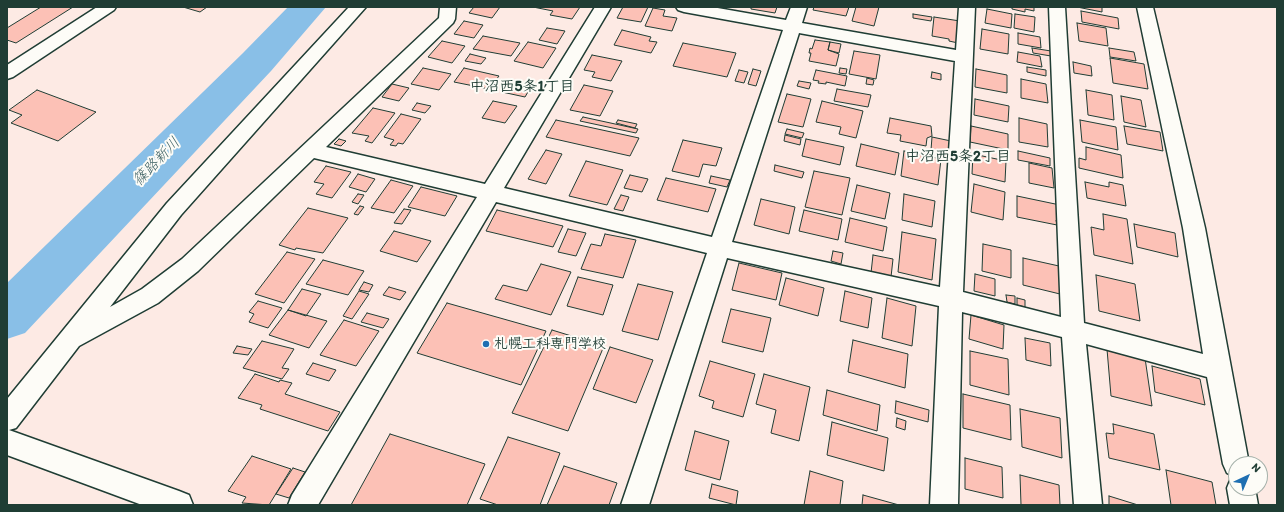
<!DOCTYPE html>
<html>
<head>
<meta charset="utf-8">
<style>
  body { margin:0 }
  #map { position:relative; width:1284px; height:512px; overflow:hidden; background:#fdeae4; font-family:Itim,sans-serif }
  canvas { display:block }
  .frame { position:absolute; inset:0; border:8px solid #1f3d34; pointer-events:none }
  .north { position:absolute; left:1228px; top:456px; width:40px; height:40px; box-sizing:border-box; background:#fdfcf7; border:1px solid #a4b0a9; border-radius:50%; rotate:44deg; font-size:11px; font-weight:700; line-height:16px; text-align:center; color:#1f3d34 }
  .north::after { content:''; display:block; margin:auto; width:14px; height:18px; background:#1f6fb2; clip-path:polygon(50% 0,100% 100%,50% 72%,0 100%) }
</style>
</head>
<body>
<div id="map">
<canvas width="1284" height="512"></canvas>
<div class="frame"></div>
<div class="north">N</div>
</div>
<script>
const context = document.querySelector('canvas').getContext('2d');
context.lineJoin = 'round';
function shape(rows) {
  const path = new Path2D();
  for (const r of rows) {
    path.moveTo(r[0], r[1]);
    for (let i = 2; i < r.length; i += 2) path.lineTo(r[i], r[i + 1]);
  }
  return path;
}
function fill(path, color) {
  context.fillStyle = color;
  context.fill(path, 'evenodd');
}
function strokePath(path, color, width, dash) {
  context.strokeStyle = color;
  context.lineWidth = width;
  context.lineCap = dash ? 'butt' : 'round';
  context.setLineDash(dash || []);
  context.stroke(path);
}
function write(font, color, halo, rows, align = 'center') {
  context.font = font + ' Itim,"Klee One",sans-serif';
  context.lineWidth = 4;
  context.setLineDash([]);
  context.textBaseline = 'middle';
  context.strokeStyle = halo;
  context.fillStyle = color;
  for (const [text, x, y, turn = 0] of rows) {
    context.save();
    context.translate(x, y);
    context.rotate((+turn || 0) * Math.PI / 180);
    context.textAlign = isNaN(turn) ? turn : align;
    if (halo) context.strokeText(text, 0, 0);
    context.fillText(text, 0, 0);
    context.restore();
  }
}
fill(shape([
  [288,7,326,7,271,71,25,333,7,339,7,283,243,53,288,7]
]), '#89bfe7');
const building = shape([
  [41,7,73,7,16,43,7,40,7,28,41,7],
  [183,7,207,7,200,12,183,7],
  [474,7,500,7,492,18,469,13,474,7],
  [533,7,580,7,572,19,550,15,553,11,533,7],
  [623,7,648,7,641,22,617,18,623,7],
  [751,7,777,7,775,13,751,9,751,7],
  [814,7,849,7,846,16,813,10,814,7],
  [856,7,879,7,874,26,852,21,856,7],
  [1012,7,1034,7,1034,11,1025,9,1025,12,1012,9,1012,7],
  [1076,7,1102,7,1102,12,1077,7,1076,7],
  [653,8,665,10,663,16,677,18,672,31,645,26,653,8],
  [987,9,1012,14,1011,28,985,23,987,9],
  [1081,11,1118,18,1119,29,1082,22,1081,11],
  [913,14,932,17,931,21,913,18,913,14],
  [1015,14,1035,17,1034,32,1014,28,1015,14],
  [934,17,960,21,958,43,949,41,949,39,932,36,934,17],
  [464,21,483,25,474,38,454,34,464,21],
  [1077,23,1106,28,1108,46,1079,41,1077,23],
  [547,28,565,31,557,44,539,40,547,28],
  [982,29,1009,34,1008,54,980,49,982,29],
  [622,30,651,37,649,41,657,42,651,53,614,45,622,30],
  [1018,33,1040,37,1041,48,1018,44,1018,33],
  [483,36,520,43,511,56,473,49,483,36],
  [815,40,830,42,828,50,839,54,836,66,809,61,811,53,809,53,810,48,812,49,815,40],
  [442,41,465,46,452,63,428,57,442,41],
  [528,42,556,48,543,68,514,61,528,42],
  [830,42,841,44,839,53,828,50,830,42],
  [683,43,736,53,727,77,673,66,683,43],
  [1032,48,1051,51,1051,56,1033,53,1032,48],
  [1109,48,1134,52,1136,61,1110,57,1109,48],
  [854,51,880,55,876,79,849,74,854,51],
  [1018,52,1040,56,1042,67,1017,62,1018,52],
  [470,54,486,58,481,64,465,61,470,54],
  [592,55,622,61,611,81,592,77,595,72,584,70,592,55],
  [1110,58,1144,64,1148,89,1113,83,1110,58],
  [1073,62,1091,66,1092,76,1074,73,1073,62],
  [1027,67,1046,70,1046,76,1027,72,1027,67],
  [423,68,451,74,439,90,411,84,423,68],
  [464,68,499,76,489,89,454,82,464,68],
  [840,68,847,69,846,74,839,73,840,68],
  [753,69,761,71,756,86,748,84,753,69],
  [976,69,1007,75,1007,93,975,87,976,69],
  [739,70,748,72,744,83,735,81,739,70],
  [816,70,847,76,845,86,826,82,826,84,818,83,819,81,813,80,816,70],
  [932,72,941,74,941,80,931,78,932,72],
  [867,78,874,80,873,85,866,84,867,78],
  [1021,79,1046,84,1048,103,1021,98,1021,79],
  [510,81,532,85,525,97,502,92,510,81],
  [799,81,811,83,809,89,797,86,799,81],
  [392,84,409,88,399,101,382,97,392,84],
  [584,85,613,91,600,116,570,110,584,85],
  [837,89,871,95,868,107,834,101,837,89],
  [37,90,96,112,58,141,11,123,22,115,9,110,37,90],
  [1086,90,1112,95,1114,120,1088,115,1086,90],
  [787,94,811,99,803,127,778,122,787,94],
  [1121,96,1141,100,1146,127,1124,122,1121,96],
  [975,99,1009,106,1008,122,974,115,975,99],
  [493,101,517,106,505,123,482,118,493,101],
  [822,101,863,111,856,138,839,134,841,127,816,122,822,101],
  [417,103,431,106,425,113,412,110,417,103],
  [373,108,395,113,372,143,365,141,369,136,352,133,373,108],
  [401,114,421,119,403,144,398,143,396,146,390,145,394,140,384,137,401,114],
  [583,117,638,129,636,133,580,121,583,117],
  [890,118,931,126,932,136,927,138,926,146,900,141,901,135,887,133,890,118],
  [1019,118,1047,124,1048,147,1019,142,1019,118],
  [556,120,639,138,630,156,546,137,556,120],
  [618,120,637,124,635,128,616,123,618,120],
  [1080,120,1116,127,1118,150,1082,142,1080,120],
  [971,126,1008,134,1008,150,970,142,971,126],
  [1124,126,1160,132,1163,151,1127,144,1124,126],
  [787,129,804,133,802,138,785,134,787,129],
  [785,135,801,139,800,145,784,141,785,135],
  [932,137,951,141,950,154,931,150,932,137],
  [339,139,346,141,341,146,334,144,339,139],
  [806,139,844,147,840,165,802,156,806,139],
  [683,140,722,148,716,166,703,164,699,177,672,171,683,140],
  [861,144,899,153,895,175,856,166,861,144],
  [1086,147,1121,155,1123,178,1079,168,1079,158,1086,160,1086,147],
  [546,150,562,154,546,184,528,179,546,150],
  [904,151,941,159,938,185,901,176,904,151],
  [1018,151,1050,158,1050,166,1018,160,1018,151],
  [973,154,1006,161,1005,182,972,174,973,154],
  [586,161,623,170,607,205,569,196,586,161],
  [1029,163,1052,168,1054,188,1029,183,1029,163],
  [775,165,804,172,802,178,774,171,775,165],
  [326,166,351,172,332,198,316,194,324,184,314,182,326,166],
  [814,171,850,178,842,215,805,207,814,171],
  [358,174,375,179,366,192,349,187,358,174],
  [630,175,648,179,642,192,624,188,630,175],
  [711,176,730,180,727,187,709,183,711,176],
  [666,178,716,189,708,212,657,200,666,178],
  [391,180,413,186,394,213,371,208,391,180],
  [1085,182,1109,187,1109,182,1123,185,1126,206,1087,198,1085,182],
  [974,184,1005,192,1003,220,971,212,974,184],
  [857,185,890,193,885,219,851,211,857,185],
  [421,187,457,196,445,216,408,207,421,187],
  [358,194,364,195,358,204,352,202,358,194],
  [904,194,935,201,932,227,902,220,904,194],
  [621,195,629,197,623,211,614,209,621,195],
  [1017,196,1060,205,1061,221,1056,220,1057,225,1017,217,1017,196],
  [761,199,795,207,789,234,754,225,761,199],
  [360,206,364,207,358,215,354,214,360,206],
  [308,208,348,218,323,253,296,248,295,250,279,245,308,208],
  [404,209,411,210,402,224,394,223,404,209],
  [497,210,563,226,553,247,486,231,497,210],
  [804,210,842,219,838,240,799,231,804,210],
  [1103,214,1127,219,1133,264,1094,255,1091,227,1104,230,1103,214],
  [850,218,887,227,883,251,845,242,850,218],
  [1134,224,1175,233,1178,257,1137,247,1134,224],
  [568,229,586,233,576,256,558,252,568,229],
  [394,231,431,241,417,262,380,251,394,231],
  [902,232,936,239,932,280,898,272,902,232],
  [605,234,636,240,623,278,581,269,591,244,601,246,605,234],
  [983,244,1011,250,1011,278,982,271,983,244],
  [833,251,843,253,841,264,831,261,833,251],
  [287,252,315,259,284,303,255,294,287,252],
  [873,255,893,259,891,277,871,273,873,255],
  [1023,258,1059,266,1060,294,1023,285,1023,258],
  [323,260,364,271,348,295,306,284,323,260],
  [739,263,782,273,776,300,732,290,739,263],
  [541,264,571,272,551,315,495,299,503,285,527,291,541,264],
  [975,274,995,279,995,296,974,291,975,274],
  [1096,275,1135,284,1140,321,1099,311,1096,275],
  [578,277,613,285,603,315,567,306,578,277],
  [786,278,824,288,818,316,779,305,786,278],
  [364,282,373,285,369,292,359,290,364,282],
  [638,284,673,292,658,340,622,331,638,284],
  [389,287,406,292,400,300,383,295,389,287],
  [302,289,321,294,306,316,288,310,302,289],
  [359,291,369,294,352,319,343,316,359,291],
  [845,291,872,298,868,328,840,321,845,291],
  [1006,295,1015,296,1015,304,1007,302,1006,295],
  [887,298,916,306,912,346,882,338,887,298],
  [1017,298,1025,300,1025,307,1017,305,1017,298],
  [258,301,282,308,268,328,249,322,254,314,249,312,258,301],
  [447,303,546,331,521,385,417,353,447,303],
  [731,309,771,318,763,352,722,342,731,309],
  [288,310,327,321,309,348,269,335,288,310],
  [367,313,389,319,383,328,361,322,367,313],
  [971,315,1004,325,1003,349,969,339,971,315],
  [344,320,379,331,356,366,320,355,344,320],
  [552,330,604,346,568,431,512,413,552,330],
  [1025,338,1050,343,1051,366,1026,360,1025,338],
  [853,340,908,354,905,388,848,372,853,340],
  [262,341,294,349,282,368,289,369,282,379,243,368,262,341],
  [237,346,252,349,248,355,233,353,237,346],
  [610,347,653,360,636,403,593,389,610,347],
  [1107,349,1145,358,1152,406,1111,396,1107,349],
  [970,351,1008,359,1009,395,970,385,970,351],
  [710,361,755,374,743,417,712,408,714,401,699,396,710,361],
  [313,363,336,370,329,381,306,374,313,363],
  [1152,366,1200,379,1205,405,1155,392,1152,366],
  [255,374,279,382,280,380,292,383,285,394,340,412,328,431,260,409,262,405,238,398,255,374],
  [764,374,810,387,799,441,771,433,776,410,756,404,764,374],
  [827,390,880,405,877,431,823,415,827,390],
  [963,394,1010,405,1011,440,963,428,963,394],
  [896,401,929,410,928,422,895,413,896,401],
  [1020,409,1060,418,1062,458,1022,447,1020,409],
  [897,418,906,421,905,430,896,427,897,418],
  [832,422,888,438,884,471,827,455,832,422],
  [1113,424,1154,434,1160,470,1109,458,1106,433,1114,434,1113,424],
  [695,431,729,441,720,480,685,470,695,431],
  [390,434,485,464,467,505,351,505,390,434],
  [508,437,560,453,540,505,498,505,480,499,508,437],
  [252,456,291,469,269,505,242,503,246,497,228,491,252,456],
  [965,458,1002,467,1003,498,965,489,965,458],
  [564,466,617,483,609,505,547,505,564,466],
  [293,468,305,472,289,498,276,494,293,468],
  [1166,470,1212,482,1216,505,1171,505,1166,470],
  [810,471,843,481,840,505,804,505,810,471],
  [1020,475,1059,485,1060,505,1021,505,1020,475],
  [712,484,738,491,736,505,709,498,712,484],
  [863,495,899,505,862,505,863,495],
  [1109,496,1138,505,1109,505,1109,496]
]);
fill(building, '#fcc1b6');
strokePath(building, '#1f3d34', 1);
const street = shape([
  [349,7,366,7,181,215,110,307,142,289,182,259,439,18,440,7,456,7,455,19,453,23,326,147,485,184,595,7,611,7,504,188,712,237,783,30,684,12,678,10,676,7,712,7,786,20,791,7,807,7,802,23,956,50,959,7,975,7,963,292,1061,317,1049,7,1065,7,1084,323,1203,354,1183,228,1137,7,1153,7,1205,228,1249,464,1236,464,1236,488,1255,488,1258,505,1230,505,1227,488,1231,478,1235,477,1227,473,1223,464,1207,377,1086,344,1102,505,1074,505,1062,337,962,312,958,505,930,505,939,306,727,258,649,505,621,505,707,253,496,202,318,505,288,505,292,495,477,197,314,158,198,271,158,303,79,346,16,428,9,430,179,491,189,495,193,505,142,505,7,455,7,399,167,203,349,7],
  [799,33,955,61,940,287,732,242,799,33]
]);
const secondary = shape([
  [97,7,116,7,114,10,13,77,7,79,7,65,97,7]
]);
strokePath(street, '#1f3d34', 3);
strokePath(secondary, '#1f3d34', 3);
fill(street, '#fdfcf7');
fill(secondary, '#fdfcf7');
for (const [x, y, r, color] of [
  [486,344,4,"#1f6fb2"]
]) {
  const dot = new Path2D();
  dot.arc(x, y, r, 0, 2 * Math.PI);
  context.fillStyle = color;
  context.fill(dot);
  strokePath(dot, '#fdfcf7', 1.5);
}
write('bold 14px', '#1f3d34', '#fdfcf7', [
  ["札幌工科専門学校",494,344]
], 'left');
write('bold 15px', '#1f3d34', '#fdfcf7', [
  ["中沼西5条1丁目",522,87],
  ["中沼西5条2丁目",958,157]
]);
write('italic 15px', '#3a5e61', '#fdfcf7', [
  ["篠路新川",157,162,-46]
]);
</script>
</body>
</html>
